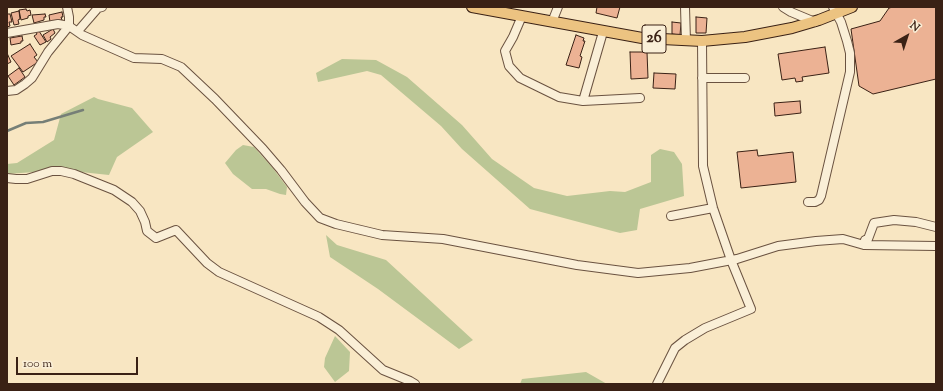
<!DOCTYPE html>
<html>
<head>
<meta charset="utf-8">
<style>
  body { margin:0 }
  #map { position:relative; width:943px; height:391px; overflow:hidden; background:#f8e6c2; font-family:"Sorts Mill Goudy",serif }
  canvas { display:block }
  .frame { position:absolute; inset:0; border:8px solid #3a2115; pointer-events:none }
  .north { position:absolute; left:887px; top:16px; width:40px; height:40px; -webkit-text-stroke:3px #faefd7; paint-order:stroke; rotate:39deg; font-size:11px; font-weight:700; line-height:16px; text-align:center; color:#3a2115 }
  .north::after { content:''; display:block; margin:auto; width:14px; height:18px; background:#3a2115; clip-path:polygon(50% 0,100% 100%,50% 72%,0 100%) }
  .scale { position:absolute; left:16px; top:357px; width:122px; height:18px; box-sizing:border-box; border:2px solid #3a2115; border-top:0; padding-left:5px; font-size:12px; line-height:14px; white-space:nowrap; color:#3a2115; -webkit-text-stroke:3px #faefd7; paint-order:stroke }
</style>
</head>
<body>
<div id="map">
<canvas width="943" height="391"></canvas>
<div class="frame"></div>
<div class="north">N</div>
<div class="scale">100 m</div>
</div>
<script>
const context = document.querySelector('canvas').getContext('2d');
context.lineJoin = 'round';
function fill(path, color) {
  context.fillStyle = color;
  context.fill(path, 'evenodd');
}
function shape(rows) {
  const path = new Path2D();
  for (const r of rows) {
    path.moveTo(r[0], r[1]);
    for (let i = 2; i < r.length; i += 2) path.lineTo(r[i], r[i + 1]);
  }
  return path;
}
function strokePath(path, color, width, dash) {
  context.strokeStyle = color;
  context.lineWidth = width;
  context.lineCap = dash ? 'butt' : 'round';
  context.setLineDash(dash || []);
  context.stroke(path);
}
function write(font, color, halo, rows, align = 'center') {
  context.font = font + ' "Sorts Mill Goudy",serif';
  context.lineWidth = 3;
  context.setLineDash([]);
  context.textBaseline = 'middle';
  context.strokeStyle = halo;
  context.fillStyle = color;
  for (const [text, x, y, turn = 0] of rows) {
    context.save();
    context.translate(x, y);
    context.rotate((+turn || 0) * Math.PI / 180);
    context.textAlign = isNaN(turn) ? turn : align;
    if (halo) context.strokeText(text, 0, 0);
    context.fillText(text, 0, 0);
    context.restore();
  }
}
fill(shape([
  [342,59,376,60,407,77,462,125,492,159,534,188,567,196,610,191,625,192,651,182,651,155,660,149,674,152,682,164,684,196,640,209,637,230,620,233,530,209,462,149,441,126,381,75,367,71,318,82,316,73],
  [94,97,98,99,132,108,153,132,117,157,109,175,62,170,7,174,7,164,17,163,54,140,61,114],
  [243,145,254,147,272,167,287,187,286,195,280,194,266,189,252,189,233,174,225,163,236,150],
  [326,235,337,245,386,260,473,340,459,349,378,289,330,257],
  [335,336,350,352,349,371,335,382,324,367,325,358],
  [586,372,607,384,520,384,522,379]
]), '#bbc695');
strokePath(shape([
  [7,131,26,123,43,122,83,110]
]), '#767f77', 2.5);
const building = shape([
  [597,7,620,7,617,18,596,13,597,7],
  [893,7,936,7,936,79,873,94,859,86,851,29,880,21,889,8,893,7],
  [26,9,27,11,30,10,31,15,28,16,28,18,21,20,19,10,26,9],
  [19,11,20,19,18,20,19,24,14,25,11,13,19,11],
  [62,12,63,17,61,17,62,20,50,22,49,15,62,12],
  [7,14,10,14,12,22,9,22,10,26,7,27,7,14],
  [45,14,46,17,44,17,44,20,34,23,32,15,45,14],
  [696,17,707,18,706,33,696,33,696,17],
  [672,22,681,23,680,35,672,34,672,22],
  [53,29,55,33,50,37,51,39,47,42,43,35,53,29],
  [37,31,39,31,46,42,40,45,34,36,37,34,36,32,37,31],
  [576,35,584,38,583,41,585,41,580,56,582,57,579,68,566,65,576,35],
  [22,36,23,41,21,41,21,43,11,45,10,38,22,36],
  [30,44,37,55,34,57,38,62,23,72,11,56,30,44],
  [825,47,829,73,802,77,803,81,796,82,795,78,782,80,778,54,825,47],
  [630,52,647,52,648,78,631,79,630,52],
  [7,53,11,62,7,64,7,53],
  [19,68,25,77,14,85,8,76,19,68],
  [654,73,676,74,675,89,653,88,654,73],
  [800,101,801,113,775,116,774,103,800,101],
  [757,150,758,156,793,152,796,182,741,188,737,152,757,150]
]);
fill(building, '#ecb294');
strokePath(building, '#3a2115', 1);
const minor = shape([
  [685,7,686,41],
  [783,7,791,12,815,22],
  [522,16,513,37,505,51,509,66,520,78,559,97,583,101,640,98],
  [552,22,558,7],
  [78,31,98,8,102,7],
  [7,33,58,24,69,26,82,35,134,58,162,59,181,67,215,99,263,149,281,170,305,202,320,218,336,224,382,235,443,239,577,265,638,273,690,268,737,259,778,246,816,241,843,239,864,245,936,246],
  [702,78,745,78],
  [7,91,16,90,25,84,32,78,48,52,69,26,69,17,67,7],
  [583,101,603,32],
  [7,178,16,179,27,179,52,171,61,171,74,174,114,190,132,202,140,211,145,222,147,231,156,238,176,230,207,263,219,272,319,317,339,330,383,370,410,381,415,384],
  [808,202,815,202,819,200,821,196,850,72,850,53,847,41,841,22,833,7],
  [671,216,713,208],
  [864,245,865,240,868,239,874,223,894,220,916,222,936,227],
  [657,384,675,348,685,340,705,328,751,309,731,260,713,208,703,166,702,41]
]);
const major = shape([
  [472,7,642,38,702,41,745,37,792,28,819,20,852,7]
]);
strokePath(minor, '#6a5240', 10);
strokePath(major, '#3a2115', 12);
strokePath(minor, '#faefd7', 8);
strokePath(major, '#ecc381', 10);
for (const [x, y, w] of [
  [654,39,24]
]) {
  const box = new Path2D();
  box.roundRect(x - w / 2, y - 14, w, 28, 3);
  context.fillStyle = '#faefd7';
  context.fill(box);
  strokePath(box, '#3a2115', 1);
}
write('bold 16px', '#3a2115', null, [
  ["26",654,39]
]);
</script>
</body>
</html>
